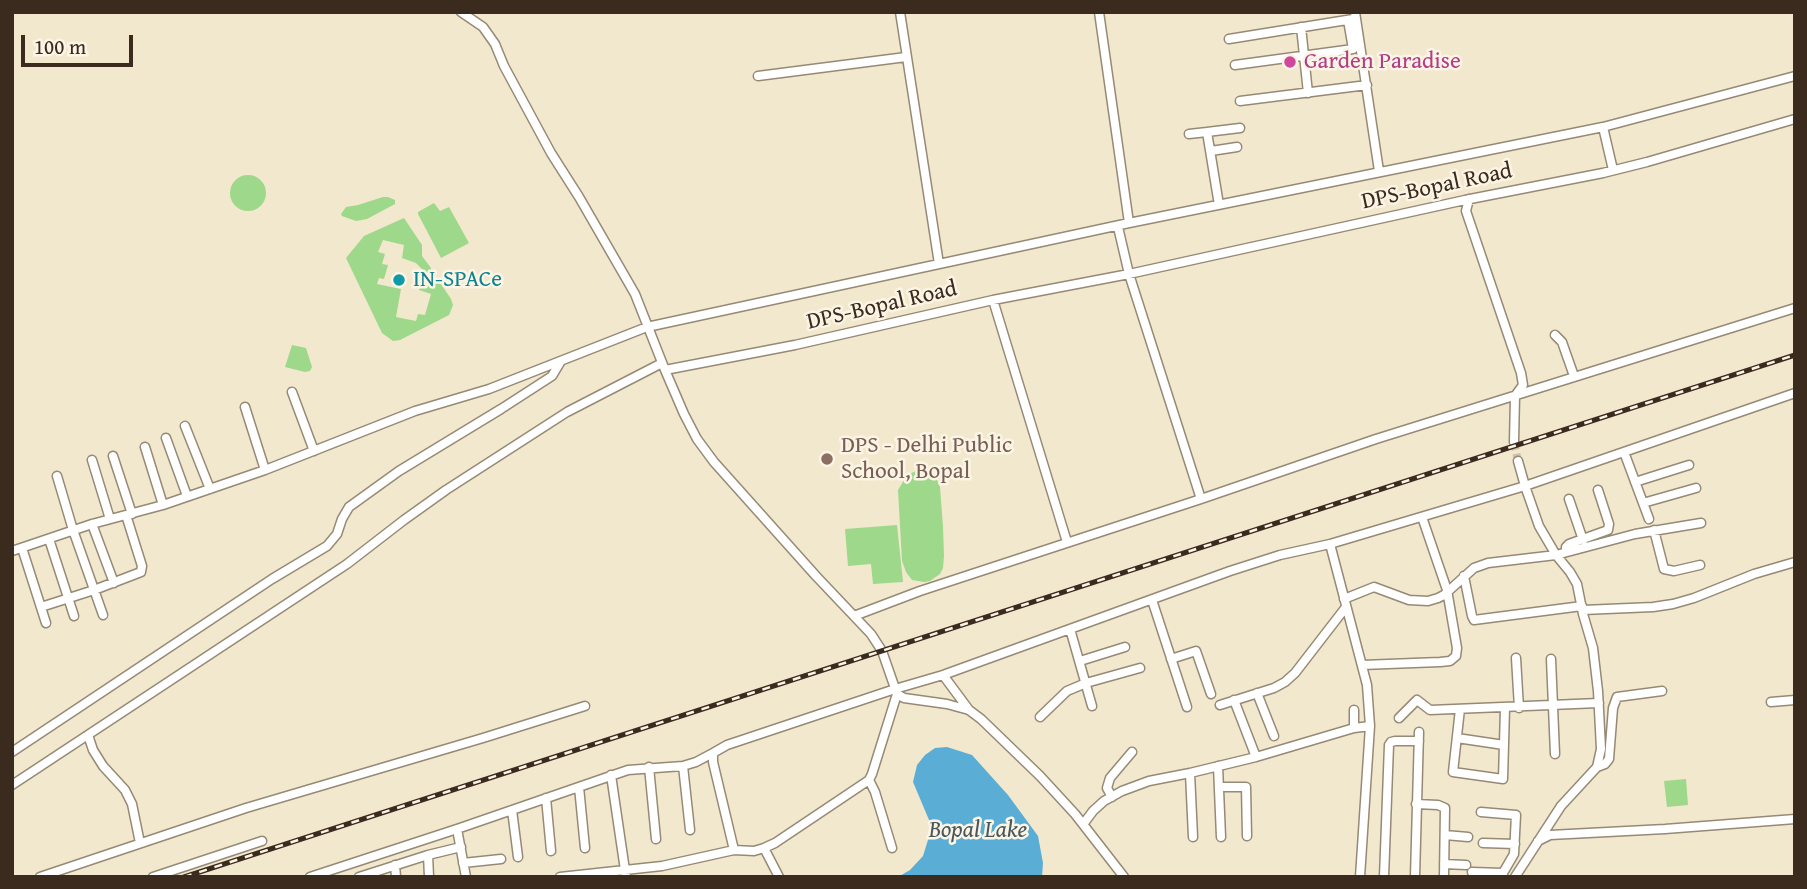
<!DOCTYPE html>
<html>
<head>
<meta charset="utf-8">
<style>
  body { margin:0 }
  #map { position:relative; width:1807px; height:889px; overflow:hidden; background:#f2e8cd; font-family:"Gentium Book Plus",serif }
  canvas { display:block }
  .frame { position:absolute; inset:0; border:14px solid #3b2a1e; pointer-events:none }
  .scale { position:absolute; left:21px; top:35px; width:112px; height:32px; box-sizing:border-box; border:4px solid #3b2a1e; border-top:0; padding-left:9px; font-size:21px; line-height:24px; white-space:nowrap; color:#3b2a1e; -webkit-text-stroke:5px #fcf5e5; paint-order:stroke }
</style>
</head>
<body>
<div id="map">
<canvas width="1807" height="889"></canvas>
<div class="frame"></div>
<div class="scale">100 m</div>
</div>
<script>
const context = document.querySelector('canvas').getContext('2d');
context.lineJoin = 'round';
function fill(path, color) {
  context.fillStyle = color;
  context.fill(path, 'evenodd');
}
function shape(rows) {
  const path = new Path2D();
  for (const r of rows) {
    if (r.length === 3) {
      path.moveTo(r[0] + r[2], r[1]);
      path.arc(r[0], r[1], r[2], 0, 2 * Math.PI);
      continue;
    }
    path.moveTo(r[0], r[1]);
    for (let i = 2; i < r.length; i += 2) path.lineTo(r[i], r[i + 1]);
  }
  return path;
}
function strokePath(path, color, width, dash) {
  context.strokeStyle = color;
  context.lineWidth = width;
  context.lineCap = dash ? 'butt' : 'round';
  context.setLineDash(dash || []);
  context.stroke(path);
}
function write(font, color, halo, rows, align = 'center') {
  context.font = font + ' "Gentium Book Plus",serif';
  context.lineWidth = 5;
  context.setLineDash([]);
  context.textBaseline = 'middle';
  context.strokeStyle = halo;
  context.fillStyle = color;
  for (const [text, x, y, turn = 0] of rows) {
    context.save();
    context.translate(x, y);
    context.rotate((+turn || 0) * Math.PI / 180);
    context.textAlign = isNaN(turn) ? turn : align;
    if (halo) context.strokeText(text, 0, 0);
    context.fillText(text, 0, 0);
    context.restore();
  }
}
fill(shape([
  [248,193,18],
  [383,197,388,197,395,200,395,204,367,219,356,221,342,216,341,214,346,207,358,205],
  [434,203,440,211,449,207,469,243,441,258,418,214,418,212],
  [404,218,422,245,422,256,431,268,432,278,441,284,451,299,453,305,449,315,400,340,393,341,382,333,346,258,364,236],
  [383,240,404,245,402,258,416,263,423,270,419,290,431,294,425,315,418,314,416,321,396,317,401,289,377,284,379,278,384,279,388,265,382,264,385,254,378,252],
  [292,345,306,348,312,367,310,371,305,372,285,367],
  [916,471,927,472,936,478,940,487,943,527,944,556,943,568,940,574,930,581,924,582,912,580,906,572,902,561,898,490,907,475],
  [897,525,903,582,873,584,871,564,848,566,845,529],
  [1686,779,1688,805,1667,807,1664,781]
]), '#9ed88b');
fill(shape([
  [947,747,972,755,1008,795,1038,836,1043,863,1042,877,898,877,910,870,923,856,932,827,913,782,917,765,925,755,935,748]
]), '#5aaed6');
strokePath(shape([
  [1514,442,1518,461]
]), '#cdc2aa', 8, [8, 4]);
const minor = shape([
  [461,12,483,27,495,44,504,66,551,153,579,197,635,294,665,370,684,414,697,439,714,462,816,576,871,634,882,651,897,694,904,698,947,704,969,710,981,719,1040,776,1075,814,1124,877],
  [900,12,939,264],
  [1099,12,1129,223,1603,127,1613,170],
  [1355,12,1379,171],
  [1301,27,1308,93],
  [1229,39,1353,19],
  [1235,65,1353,49,1348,20],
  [758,76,906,57],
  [1240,101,1367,85],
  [1603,127,1795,76],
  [1189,134,1207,132],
  [1211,151,1237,147],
  [1469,199,1466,211,1521,373,1523,385,1515,396,1514,442],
  [1219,205,1207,132,1240,128],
  [1118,227,1129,274,1201,499],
  [993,300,1067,542],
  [1555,335,1562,342,1574,376],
  [665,370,795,345,993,300,1129,274,1465,200,1603,173,1647,162,1795,119],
  [292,392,314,451],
  [245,407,265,470],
  [185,426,210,489],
  [166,438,187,496],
  [145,447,163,505],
  [1624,452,1649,519],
  [113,456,132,514],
  [92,460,110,519],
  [57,476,73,530,103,615],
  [1635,482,1689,465],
  [1569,499,1583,540],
  [1643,503,1696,488],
  [92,524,114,583],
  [1654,530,1664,569,1674,571,1700,565],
  [49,539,74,616],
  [22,548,46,623],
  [12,551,92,524,163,505,265,470,415,411,489,389,647,327,1129,223],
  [1566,552,1566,547,1569,544,1608,530,1609,524,1598,490],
  [1464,576,1472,616,1474,620,1582,606],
  [1344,599,1374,587,1409,600,1428,601,1438,598,1444,595,1474,568,1488,563,1556,555,1539,526,1525,486,1518,461],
  [1152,600,1187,707],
  [41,607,94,590,141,572,142,566,126,515],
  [1583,610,1653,607,1673,604,1694,598,1754,574,1795,562],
  [854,616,920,591,1201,499,1376,439,1795,308],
  [1070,629,1092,706],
  [1516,658,1519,708],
  [1171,659,1196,651,1211,694],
  [1551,659,1555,754],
  [1080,661,1125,647],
  [1362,665,1440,662,1450,661,1456,656,1457,648,1447,590,1422,517],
  [943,675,969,710],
  [1257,693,1274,736],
  [1234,700,1256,757],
  [1771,702,1795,700],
  [1220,705,1274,688,1285,682,1295,673,1346,607],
  [1460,709,1453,772,1503,779,1505,708],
  [1354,710,1354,728],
  [1040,717,1067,691,1086,683,1140,668],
  [1399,718,1417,700,1430,710,1599,703],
  [88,735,93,750,103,766,125,790,132,804,140,843],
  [1457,738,1504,745],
  [12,752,272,579,327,546,337,534,342,519,349,507,399,471,501,409,552,376,561,361],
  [683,766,690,830],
  [1218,766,1221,837],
  [649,767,656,839],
  [1597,767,1605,764,1609,759,1613,708,1617,697,1662,691],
  [1190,773,1193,837],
  [611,775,626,877],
  [869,780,875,792,892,848],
  [12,785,347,564,404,520,446,490,567,412,662,363],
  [579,787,585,848],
  [1219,787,1246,787,1247,836],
  [1112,797,1107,788,1110,778,1132,752],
  [546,798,551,851],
  [1416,804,1438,805,1445,808,1444,877],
  [512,810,518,857],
  [1481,812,1516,815,1514,854,1503,873,1503,877],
  [1084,823,1093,811,1104,801,1122,791,1149,781,1190,773,1256,757,1354,728,1370,726,1367,685,1330,544],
  [457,829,466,877],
  [1445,835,1468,837],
  [1538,841,1550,835,1665,829,1795,819],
  [1483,843,1515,844],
  [764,848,779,877],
  [734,850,713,762,713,753,727,745,895,689,943,675,1230,571,1280,555,1330,544,1525,486,1795,393],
  [428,855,429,877],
  [463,863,501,859],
  [1444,864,1466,865],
  [395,865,396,877],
  [1472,872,1503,873],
  [40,877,246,808,483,738,585,706],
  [153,877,262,841],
  [310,877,457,829,628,770,683,766,696,762,713,753],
  [359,877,428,855,461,847],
  [560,877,662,866,734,850,754,851,764,848,775,843,869,780,872,774,897,694],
  [1360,877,1370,726],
  [1384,877,1389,745,1391,742,1395,741,1419,741],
  [1415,877,1419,732],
  [1515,877,1561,806,1597,767,1601,749,1598,691,1593,648,1583,614,1577,584,1570,572,1556,555,1635,534,1701,523]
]);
strokePath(minor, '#968976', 11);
strokePath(minor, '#fff', 8);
const rail = shape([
  [184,877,1795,355]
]);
strokePath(rail, '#3b2a1e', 5);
strokePath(rail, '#fcf5e5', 2.5, [8]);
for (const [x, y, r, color] of [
  [1290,62,7,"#d1479c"],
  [399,280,7,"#0f9aa8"],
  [827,459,7,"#8d6e63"]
]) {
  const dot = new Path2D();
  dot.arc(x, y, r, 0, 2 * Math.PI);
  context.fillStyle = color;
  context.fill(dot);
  strokePath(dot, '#fcf5e5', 2.5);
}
write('23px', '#b23c85', '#fcf5e5', [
  ["Garden Paradise",1304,62]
], 'left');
write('23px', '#3b2a1e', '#fcf5e5', [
  ["DPS-Bopal Road",1437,187,-12],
  ["DPS-Bopal Road",882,306,-13]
]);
write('23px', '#0d838f', '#fcf5e5', [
  ["IN-SPACe",413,280]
], 'left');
write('23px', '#785e54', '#fcf5e5', [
  ["DPS - Delhi Public",841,446],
  ["School, Bopal",841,472]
], 'left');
write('italic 24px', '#46585e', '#fcf5e5', [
  ["Bopal Lake",978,831]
]);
</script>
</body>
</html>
